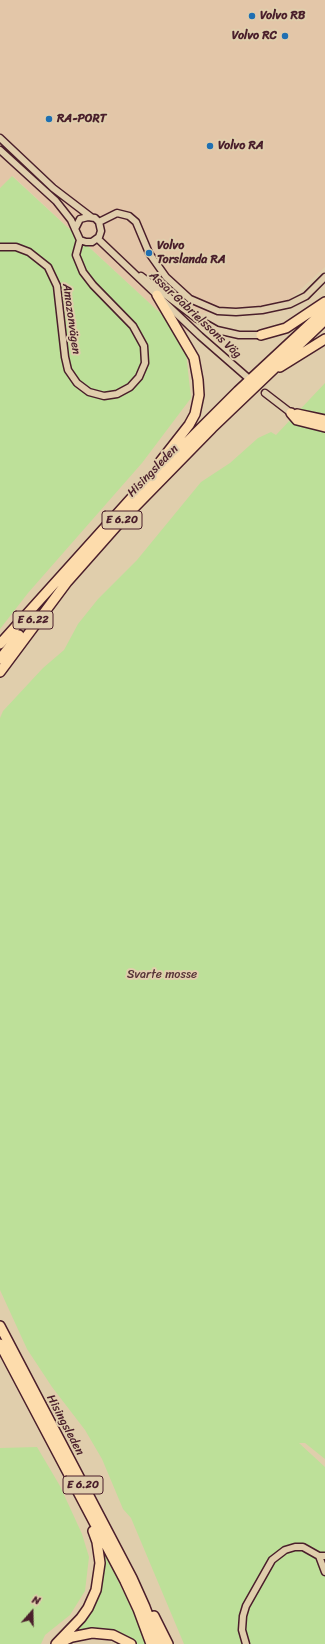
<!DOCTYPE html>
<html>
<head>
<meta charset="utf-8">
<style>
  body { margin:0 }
  #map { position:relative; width:325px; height:1644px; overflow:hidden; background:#e0ceac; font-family:Sriracha,sans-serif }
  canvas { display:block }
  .north { position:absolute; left:12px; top:1592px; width:40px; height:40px; -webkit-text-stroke:3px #e0ceac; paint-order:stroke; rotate:20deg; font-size:11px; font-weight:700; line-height:16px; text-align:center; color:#4a1f2b }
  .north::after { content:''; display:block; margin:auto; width:14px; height:18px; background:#4a1f2b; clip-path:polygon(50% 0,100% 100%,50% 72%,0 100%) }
</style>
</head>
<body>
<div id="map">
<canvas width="325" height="1644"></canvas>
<div class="north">N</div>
</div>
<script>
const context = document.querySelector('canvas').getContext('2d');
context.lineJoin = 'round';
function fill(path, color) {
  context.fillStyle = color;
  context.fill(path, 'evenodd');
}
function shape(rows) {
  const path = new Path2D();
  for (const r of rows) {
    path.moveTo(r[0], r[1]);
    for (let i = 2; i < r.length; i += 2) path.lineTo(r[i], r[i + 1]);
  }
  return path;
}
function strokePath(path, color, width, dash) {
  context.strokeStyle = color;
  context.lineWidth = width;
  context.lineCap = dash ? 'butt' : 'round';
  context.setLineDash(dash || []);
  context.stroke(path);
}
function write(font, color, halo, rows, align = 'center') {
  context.font = font + ' Sriracha,sans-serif';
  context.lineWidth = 4;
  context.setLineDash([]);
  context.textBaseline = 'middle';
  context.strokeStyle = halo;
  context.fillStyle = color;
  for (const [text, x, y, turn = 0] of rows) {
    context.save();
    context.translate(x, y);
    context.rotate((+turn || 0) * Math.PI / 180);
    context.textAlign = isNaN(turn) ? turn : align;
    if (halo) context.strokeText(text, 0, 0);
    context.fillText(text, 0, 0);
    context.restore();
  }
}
fill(shape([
  [0,0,325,0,325,267,289,300,258,308,204,313,184,335,13,176,0,188]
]), '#e3c6a8');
fill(shape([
  [12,176,184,335,191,398,142,463,28,593,0,629,0,188],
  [325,383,325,1459,305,1443,299,1443,325,1467,325,1644,184,1644,131,1518,123,1509,102,1459,85,1430,52,1387,27,1349,0,1290,0,718,3,711,43,668,64,650,78,624,98,599,137,560,201,482,230,463,258,438,271,432,276,435],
  [37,1447,60,1486,82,1534,89,1557,85,1591,70,1615,45,1635,41,1644,0,1644,0,1448],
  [100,1543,137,1620,145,1644,137,1644,124,1635,103,1629,82,1630,70,1635,81,1625,95,1603]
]), '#bde099');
const minor = shape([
  [0,138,53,188,91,217],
  [0,150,56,201,71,220,80,240,86,242,92,242,99,237,101,231,99,222,95,218,88,217,80,219,75,229],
  [99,222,117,213,129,216,136,222,149,253,166,277,190,299,218,311,236,312,262,310,290,304,306,296,325,277],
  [98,239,200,336,247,377],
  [0,247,16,247,29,252,48,267,57,286,65,357,68,370,77,383,89,392,104,396,117,394,130,387,139,377,145,363,144,346,133,326,93,285,83,272,76,255,80,240],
  [141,276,196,318,217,330,239,335,261,335],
  [265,393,291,413],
  [319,1556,325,1572],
  [246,1644,242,1630,243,1616,246,1606,272,1560,285,1550,295,1547,303,1547,319,1556,325,1556]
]);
const highway = shape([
  [157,295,194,358,198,380,199,395,195,414,189,425,160,462],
  [261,335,286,328,325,302],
  [280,367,325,339],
  [291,413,297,420,325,427],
  [297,414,325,420],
  [0,644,136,493,238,391,325,310],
  [0,659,19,635],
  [0,672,67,582,121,521,212,428,325,320],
  [0,1326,132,1578,145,1607,159,1644],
  [0,1344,125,1581,138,1609,151,1644],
  [154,1616,168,1644],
  [59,1643,72,1637,92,1633,113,1635,131,1644],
  [56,1644,81,1618,88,1608,96,1590,100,1563,97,1542,93,1531]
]);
strokePath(minor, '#4a1f2b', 9);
strokePath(highway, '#4a1f2b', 12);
strokePath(minor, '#e0ceac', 6);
strokePath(highway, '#fddcac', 9);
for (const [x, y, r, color] of [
  [252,16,4,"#1f6fb2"],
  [285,36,4,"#1f6fb2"],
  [49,119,4,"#1f6fb2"],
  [210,146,4,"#1f6fb2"],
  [149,253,4,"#1f6fb2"]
]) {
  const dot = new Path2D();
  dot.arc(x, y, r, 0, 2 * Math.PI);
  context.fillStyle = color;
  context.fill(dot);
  strokePath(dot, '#e0ceac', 1.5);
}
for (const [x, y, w] of [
  [122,520,40],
  [33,620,40],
  [83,1485,40]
]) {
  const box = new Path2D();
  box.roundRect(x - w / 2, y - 9, w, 18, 3);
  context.fillStyle = '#e0ceac';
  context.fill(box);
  strokePath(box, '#4a1f2b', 1);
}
write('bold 11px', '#4a1f2b', null, [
  ["E 6.20",122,520],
  ["E 6.22",33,620],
  ["E 6.20",83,1485]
]);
write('bold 12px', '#4a1f2b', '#e0ceac', [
  ["Volvo RB",260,16],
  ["Volvo RC",277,36,"right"],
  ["RA-PORT",57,119],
  ["Volvo RA",218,146],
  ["Volvo",157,246],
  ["Torslanda RA",157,260]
], 'left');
write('12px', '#4a1f2b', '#e0ceac', [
  ["Assar Gabrielssons Väg",195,315,43],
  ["Amazonvägen",71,319,82],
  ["Hisingsleden",153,471,-46],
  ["Hisingsleden",65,1425,62]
]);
write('12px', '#563236', '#e0ceac', [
  ["Svarte mosse",162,975]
]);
</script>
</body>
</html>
